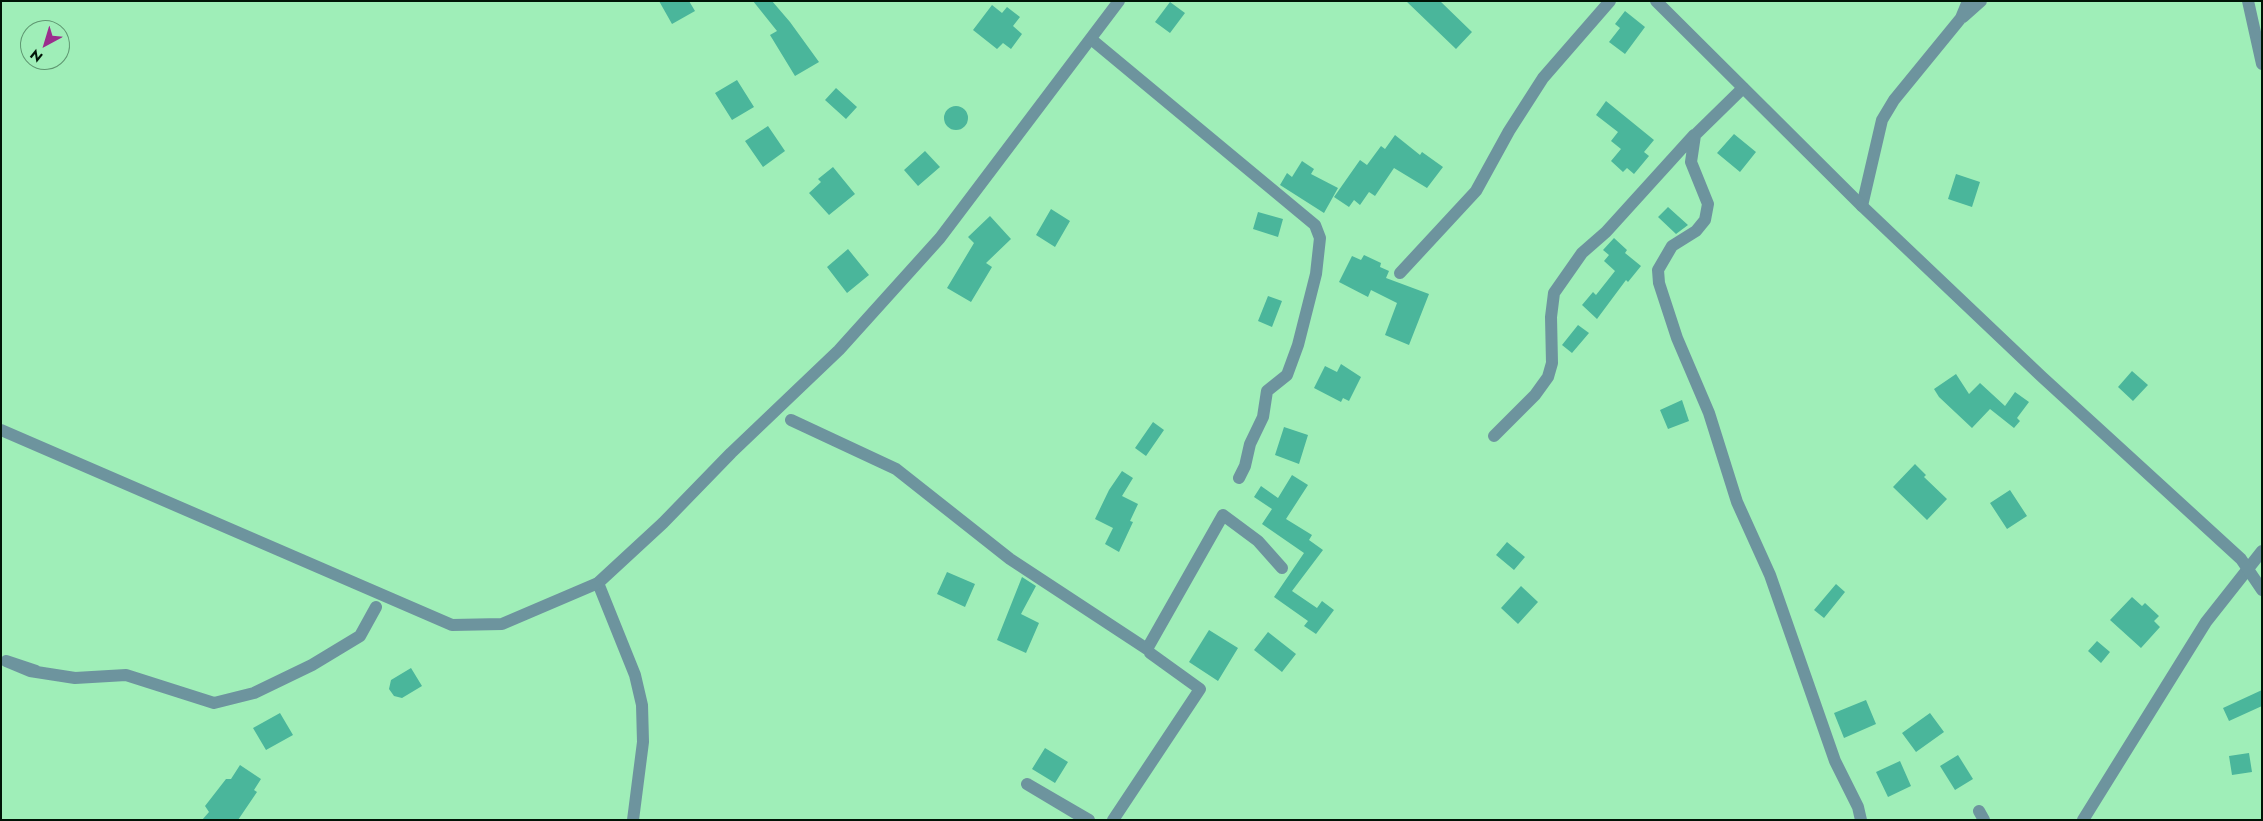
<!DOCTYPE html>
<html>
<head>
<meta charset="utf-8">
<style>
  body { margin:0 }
  #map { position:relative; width:2263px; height:821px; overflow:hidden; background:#9feeb8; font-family:Jost,sans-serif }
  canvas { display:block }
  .frame { position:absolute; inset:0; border:2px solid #001406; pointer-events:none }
  .north { position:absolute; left:20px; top:20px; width:50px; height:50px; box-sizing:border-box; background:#9feeb8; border:1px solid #5f9771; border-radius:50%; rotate:219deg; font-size:14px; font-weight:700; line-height:20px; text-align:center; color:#001406 }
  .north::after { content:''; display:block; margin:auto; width:18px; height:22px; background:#9b2d8d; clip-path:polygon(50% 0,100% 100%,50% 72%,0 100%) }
</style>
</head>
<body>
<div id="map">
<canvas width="2263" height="821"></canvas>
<div class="frame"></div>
<div class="north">N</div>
</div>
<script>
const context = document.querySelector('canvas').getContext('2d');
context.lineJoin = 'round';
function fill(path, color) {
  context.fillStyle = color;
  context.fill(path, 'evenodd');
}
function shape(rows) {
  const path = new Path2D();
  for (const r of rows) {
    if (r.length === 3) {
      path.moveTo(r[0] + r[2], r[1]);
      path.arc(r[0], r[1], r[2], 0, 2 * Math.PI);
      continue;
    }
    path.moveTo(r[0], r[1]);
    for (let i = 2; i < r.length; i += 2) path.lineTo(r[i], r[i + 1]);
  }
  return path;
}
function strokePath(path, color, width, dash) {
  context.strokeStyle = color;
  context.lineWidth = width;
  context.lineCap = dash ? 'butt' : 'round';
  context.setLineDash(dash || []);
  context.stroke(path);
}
fill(shape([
  [659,1,689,1,695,11,672,24],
  [753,1,772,1,790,22,819,62,795,76,770,35,777,31],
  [1406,1,1440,1,1472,32,1456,49],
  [1170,2,1185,13,1170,33,1155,22],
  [992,5,1002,13,1007,7,1020,17,1013,26,1022,34,1011,49,1003,43,997,49,973,30],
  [1625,11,1645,27,1625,54,1609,42,1620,28,1615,24],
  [737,80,754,107,732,120,715,93],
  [836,88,857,107,846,119,825,100],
  [1606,101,1654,140,1644,152,1649,156,1634,174,1627,168,1623,172,1611,161,1621,149,1611,141,1618,132,1596,115],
  [956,118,12],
  [768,126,785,151,763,167,745,141],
  [1734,134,1756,152,1740,172,1717,153],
  [1395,135,1420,155,1422,152,1443,167,1427,188,1394,168,1375,196,1369,192,1360,205,1354,200,1349,207,1334,197,1360,160,1367,165,1381,146,1385,149],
  [925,151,940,167,918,186,904,170],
  [1302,161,1314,169,1311,174,1338,188,1324,213,1280,185,1287,173,1292,177],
  [833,167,855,194,829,215,809,193,821,182,818,179],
  [1956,174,1980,182,1972,207,1948,199],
  [1668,207,1688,225,1676,234,1658,217],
  [1051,209,1070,221,1055,247,1036,235],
  [1258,212,1283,219,1278,237,1253,229],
  [990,216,1011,239,986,263,992,267,971,302,947,288,974,243,968,237],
  [1614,238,1627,250,1625,253,1641,266,1628,282,1626,280,1597,319,1582,305,1593,292,1596,295,1615,271,1604,261,1609,255,1603,250],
  [848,249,869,275,847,293,827,267],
  [1364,255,1381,263,1380,267,1389,271,1386,278,1429,294,1409,345,1385,335,1397,303,1371,290,1368,297,1339,282,1352,256,1361,260],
  [1268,296,1282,301,1272,327,1258,321],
  [1578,325,1589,333,1572,353,1562,345],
  [1341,364,1361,377,1349,401,1343,398,1341,402,1314,388,1325,366,1337,372],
  [2132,371,2148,385,2133,401,2118,387],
  [1956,374,1969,394,1980,383,2005,406,2015,392,2029,402,2017,418,2020,421,2014,428,1990,409,1972,428,1939,397,1934,389],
  [1682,400,1689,421,1668,429,1660,410],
  [1153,422,1164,430,1146,456,1135,448],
  [1284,427,1308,435,1299,464,1275,455],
  [1915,464,1926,475,1924,477,1947,499,1927,520,1893,487],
  [1122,471,1133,478,1122,496,1138,504,1130,521,1133,522,1119,552,1105,544,1113,528,1095,519,1109,490],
  [1292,475,1308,485,1286,519,1312,535,1309,540,1323,550,1292,591,1317,608,1322,601,1334,610,1316,634,1304,626,1308,621,1274,597,1304,553,1262,524,1272,509,1254,497,1261,486,1278,498],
  [2010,490,2027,516,2007,529,1990,503],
  [1507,542,1525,557,1514,570,1496,555],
  [947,572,975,584,965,607,937,594],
  [1022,577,1036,586,1021,614,1039,623,1026,653,997,640],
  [1836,584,1845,592,1824,618,1814,610],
  [1521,586,1538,602,1518,624,1501,608],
  [2132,597,2142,606,2145,603,2159,616,2154,621,2160,627,2141,648,2110,620],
  [1209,630,1238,648,1218,681,1189,662],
  [1268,632,1296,654,1282,672,1254,650],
  [2097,641,2110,652,2101,663,2088,651],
  [411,668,422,686,402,698,394,696,389,689,391,680],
  [2262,690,2262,706,2229,721,2223,708],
  [1866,700,1876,724,1844,738,1834,713],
  [280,713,293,735,266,750,253,728],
  [1930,713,1944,732,1916,752,1902,733],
  [1045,748,1068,762,1055,783,1032,769],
  [2249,753,2252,772,2232,775,2229,756],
  [1958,755,1973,779,1955,790,1940,766],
  [1900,761,1911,786,1888,797,1876,772],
  [240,765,261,779,254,790,257,792,238,820,202,820,209,812,205,806,226,779,231,779]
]), '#4ab69b');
strokePath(shape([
  [2248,1,2262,64],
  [1963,17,1981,1],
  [1091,39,1315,225,1320,238,1316,274,1298,345,1287,375,1267,391,1263,417,1250,444,1245,466,1239,478],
  [1743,88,1695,135,1691,162,1708,204,1705,220,1696,231,1672,246,1658,270,1659,283,1677,338,1709,413,1737,502,1770,575,1835,761,1858,807,1861,820],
  [1862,206,1882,120,1894,100,1961,18,1968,1],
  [1400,273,1476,191,1509,131,1543,78,1610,1],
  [791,420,896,469,1010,559,1147,649,1223,515,1258,541,1282,568],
  [1494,436,1535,395,1548,377,1552,363,1551,317,1554,293,1582,253,1606,232,1694,135],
  [598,583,635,675,642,705,643,742,633,820],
  [36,671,6,661,30,671,75,678,126,675,214,703,254,693,312,665,360,636,376,607],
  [1979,811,1984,820],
  [1087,820,1027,784,1089,820],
  [1113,820,1200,689,1150,653],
  [2083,820,2206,622,2262,551]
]), '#6d949e', 12);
strokePath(shape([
  [1656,1,1862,206,2041,376,2241,559,2262,590],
  [1,430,452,625,502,624,598,583,663,523,731,453,839,350,940,238,1119,1]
]), '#6d949e', 12);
</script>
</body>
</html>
